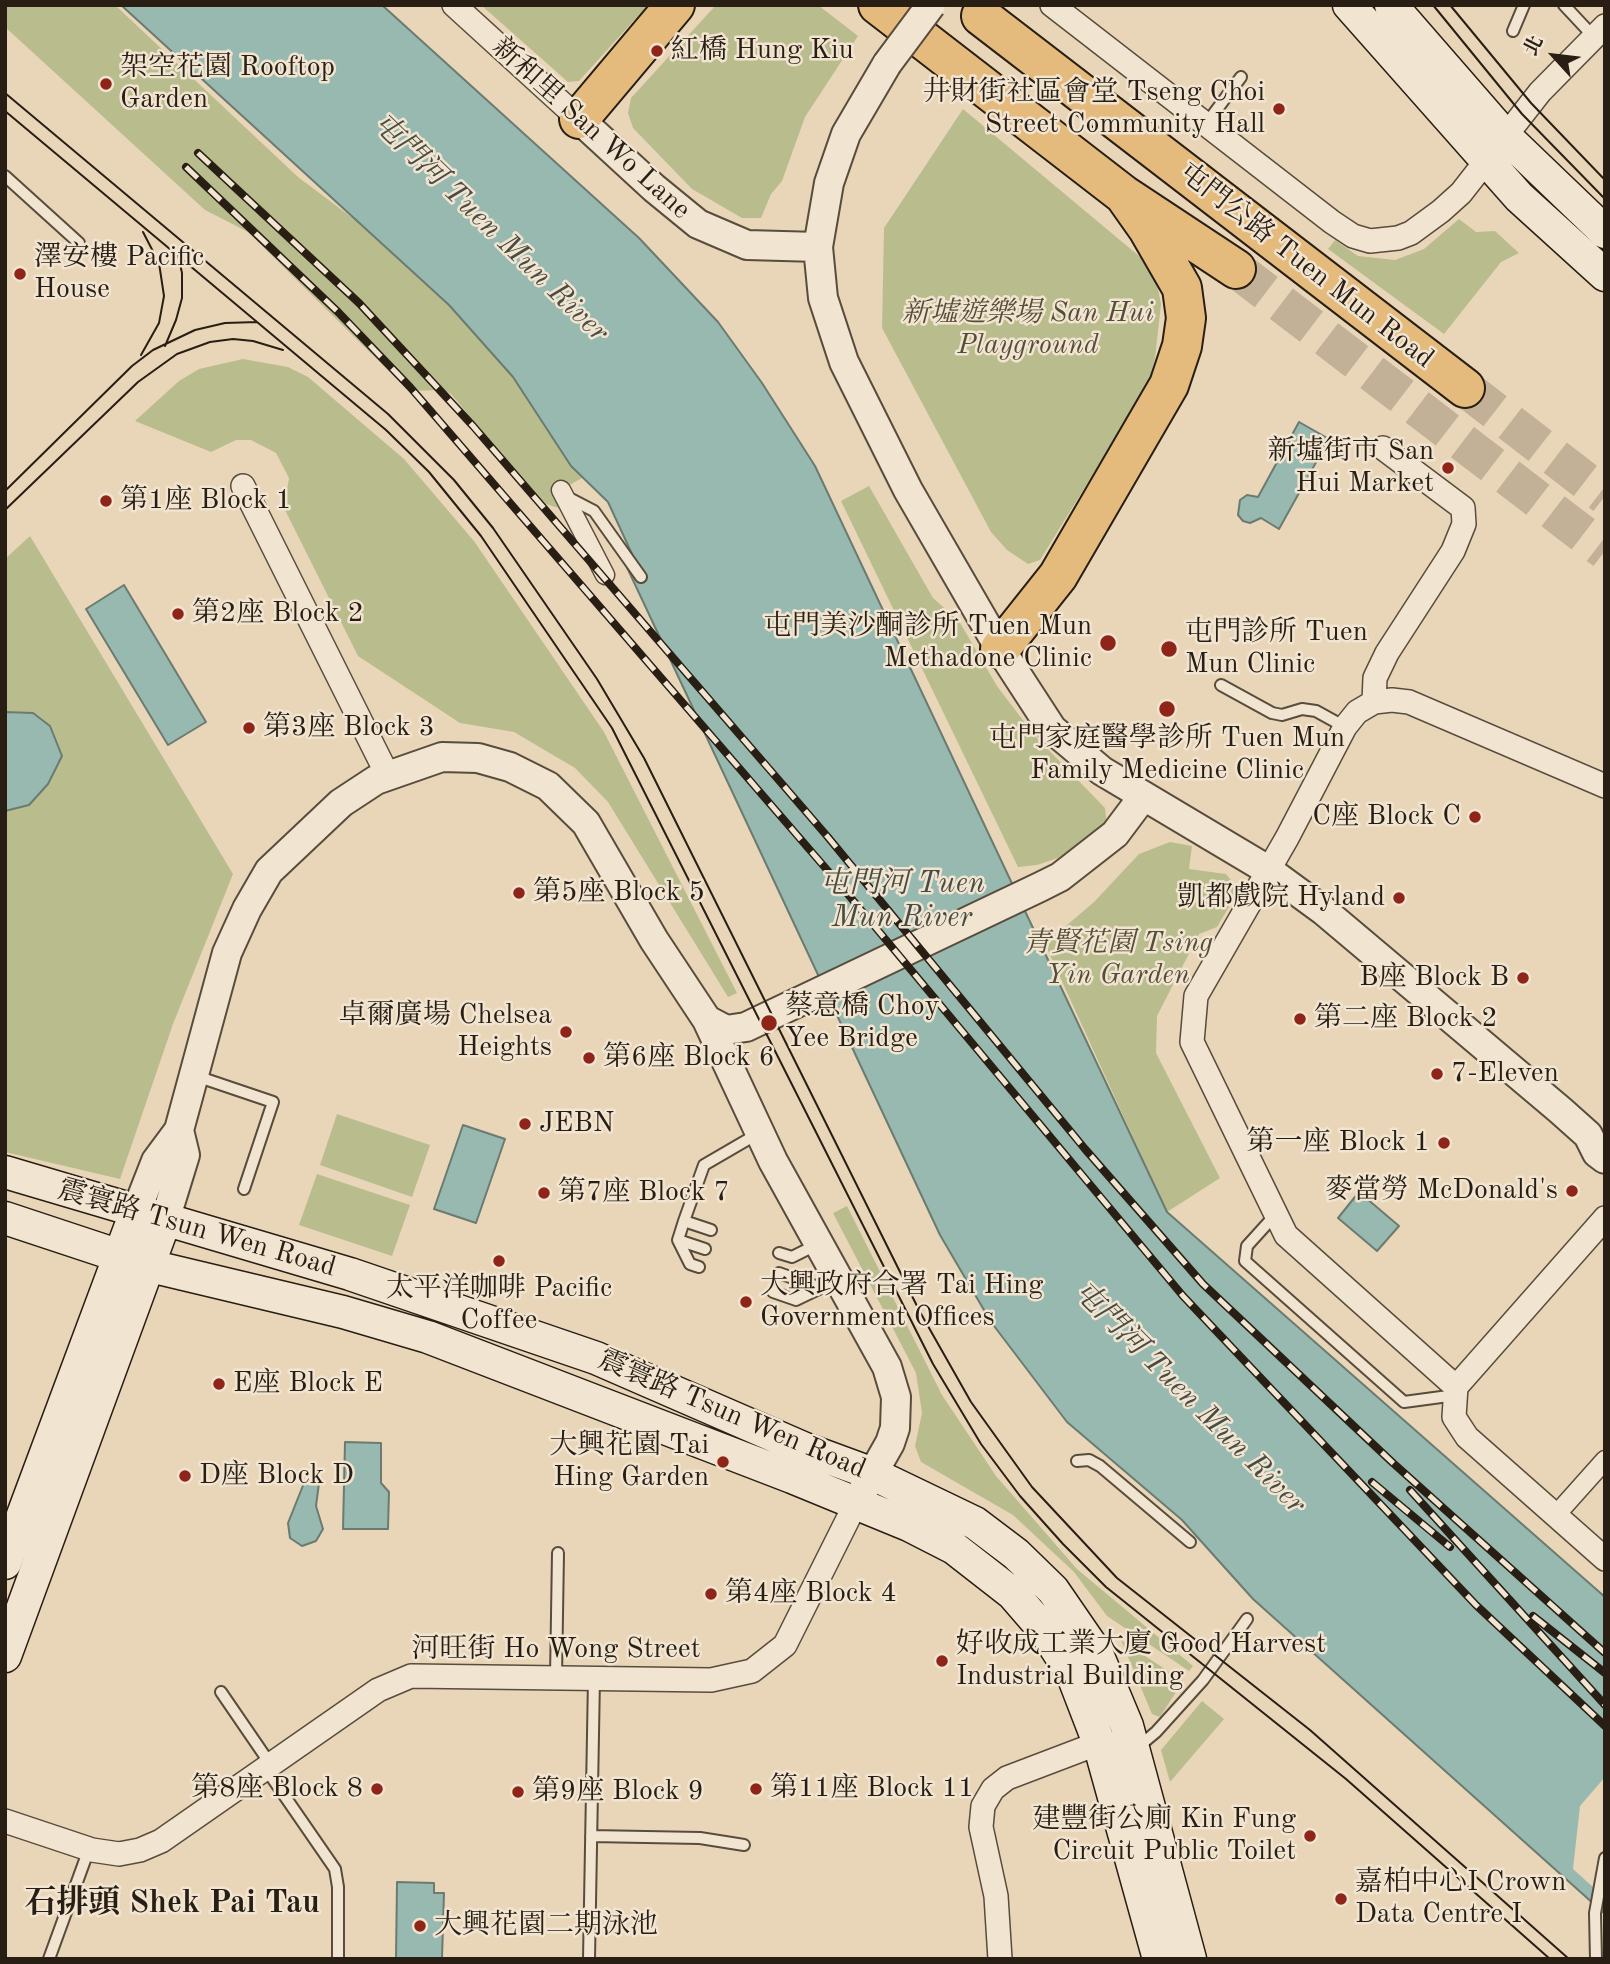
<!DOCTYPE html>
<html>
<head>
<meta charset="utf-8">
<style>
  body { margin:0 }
  #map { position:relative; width:1610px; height:1964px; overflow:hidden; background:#e9d6b8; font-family:"Old Standard TT","Noto Serif TC",serif }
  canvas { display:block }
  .frame { position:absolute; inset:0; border:7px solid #281e13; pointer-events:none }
  .north { position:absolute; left:1519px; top:21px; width:70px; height:70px; -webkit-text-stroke:5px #f1e4d1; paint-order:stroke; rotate:297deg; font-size:19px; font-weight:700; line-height:28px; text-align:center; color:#281e13 }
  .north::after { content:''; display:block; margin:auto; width:24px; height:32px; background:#281e13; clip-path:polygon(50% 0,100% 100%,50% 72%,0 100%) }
</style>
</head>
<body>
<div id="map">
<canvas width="1610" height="1964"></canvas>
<div class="frame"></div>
<div class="north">北</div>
</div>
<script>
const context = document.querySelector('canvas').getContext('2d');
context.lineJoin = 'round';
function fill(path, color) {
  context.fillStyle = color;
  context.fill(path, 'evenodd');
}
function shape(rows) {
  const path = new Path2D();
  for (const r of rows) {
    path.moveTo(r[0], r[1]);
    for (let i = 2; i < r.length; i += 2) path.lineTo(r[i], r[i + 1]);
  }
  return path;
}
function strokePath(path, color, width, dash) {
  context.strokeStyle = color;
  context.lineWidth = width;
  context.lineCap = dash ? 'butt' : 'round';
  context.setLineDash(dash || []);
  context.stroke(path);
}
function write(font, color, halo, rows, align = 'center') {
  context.font = font + ' "Old Standard TT","Noto Serif TC",serif';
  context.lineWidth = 5;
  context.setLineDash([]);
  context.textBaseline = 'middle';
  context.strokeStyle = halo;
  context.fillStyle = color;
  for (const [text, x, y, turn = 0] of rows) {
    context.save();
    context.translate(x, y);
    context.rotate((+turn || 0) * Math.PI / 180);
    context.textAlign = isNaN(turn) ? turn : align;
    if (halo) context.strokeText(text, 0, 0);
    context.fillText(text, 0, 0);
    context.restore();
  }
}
fill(shape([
  [5,5,115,5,298,177,358,222,410,269,449,305,513,377,571,466,582,478,552,495,559,508,542,503,451,394,443,390,409,391,248,232,205,210,5,27],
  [481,5,648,5,579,81,568,82],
  [716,5,818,5,858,36,805,117,782,181,771,194,761,218,742,218,692,189,633,128,628,113,631,98],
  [963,109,1145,261,1156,279,1161,304,1155,358,1147,387,1040,560,1028,564,1007,550,991,532,882,328,884,228],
  [1459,219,1476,232,1495,231,1519,253,1501,262,1444,334,1328,249,1335,240,1358,256,1395,260,1424,249],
  [243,359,288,367,308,377,404,459,474,541,604,732,737,993,728,997,608,802,575,768,514,732,460,723,358,656,284,508,289,478,276,453,251,440,236,440,211,452,135,421,179,381,199,369],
  [869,486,933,598,959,621,997,686,1035,736,1105,808,1107,825,1079,851,1037,865,1018,867,841,501],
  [30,536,233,874,173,1024,120,1179,5,1152,5,559],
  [1170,842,1192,846,1189,869,1226,874,1239,890,1217,927,1199,934,1157,1016,1156,1053,1220,1178,1167,1212,1045,944,1094,902,1139,854],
  [337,1114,430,1145,412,1197,320,1165],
  [317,1174,410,1205,392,1256,299,1225],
  [847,1206,942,1395,996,1476,1077,1569,1193,1666,1189,1671,1107,1616,1074,1572,1013,1515,921,1462,915,1446,922,1413,916,1373,833,1213],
  [1121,1640,1183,1681,1160,1717,1152,1714],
  [1202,1701,1224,1719,1170,1782,1161,1750]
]), '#b9bd8d');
const water = shape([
  [121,5,382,5,639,238,718,322,762,383,815,466,1167,1212,1605,1597,1605,1914,1253,1599,1182,1520,1067,1422,991,1322,940,1235,624,561,632,554,608,502,571,466,513,377,449,305,121,5],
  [1299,422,1329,439,1279,529,1261,518,1250,523,1243,521,1238,515,1240,500,1247,495,1258,497,1299,422],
  [124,585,206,722,168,745,86,609,124,585],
  [5,712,33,713,50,726,62,756,48,784,29,805,5,811,5,712],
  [463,1125,505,1139,476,1223,434,1209,463,1125],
  [1359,1192,1399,1226,1377,1251,1338,1218,1359,1192],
  [345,1442,381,1443,381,1483,389,1492,388,1529,343,1529,345,1442],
  [312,1477,319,1483,316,1506,323,1529,316,1541,302,1546,290,1538,288,1523,304,1483,312,1477],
  [397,1882,434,1883,434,1893,444,1893,442,1958,396,1959,397,1882]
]);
fill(water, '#97b9b0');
strokePath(water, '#6b7b71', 2);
fill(shape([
  [1605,1777,1605,1898,1573,1869,1580,1806]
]), '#e9d6b8');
strokePath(shape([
  [1236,269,1605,551],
  [1465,388,1605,496]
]), '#c2b197', 38, [38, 19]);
const service = shape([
  [1564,5,1593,36],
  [1513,31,1524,5],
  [1206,124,1241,77],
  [5,176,79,243],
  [567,497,594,511,641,577],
  [1221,685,1272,713,1282,715,1302,709,1316,711,1345,727],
  [196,1076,273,1102,244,1189],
  [1276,1214,1247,1246,1245,1261,1404,1402,1456,1395],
  [684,1221,704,1165,759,1133],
  [678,1240,690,1264,699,1267],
  [705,1249,678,1240,684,1221,711,1230],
  [779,1253,792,1257,818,1244],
  [779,1273,821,1288,838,1279],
  [773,1292,796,1300,821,1288],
  [1077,1461,1089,1460,1100,1466,1190,1542],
  [556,1677,558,1553],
  [221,1692,271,1765],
  [1138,1747,1156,1732,1203,1680,1247,1619],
  [266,1769,335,1869,338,1887,338,1959],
  [591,1836,700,1838,744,1845],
  [49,1959,89,1849],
  [589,1959,594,1678],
  [1596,1959,1595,1913,1605,1858]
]);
const pedestrian = shape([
  [561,490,605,575],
  [1555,1516,1605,1460]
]);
const minor = shape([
  [454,5,579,119],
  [1052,5,1332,222,1353,236,1370,241,1398,238,1411,233,1441,211,1461,193,1540,92,1605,26],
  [243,486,388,776],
  [1374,702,1375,678,1387,653,1453,551,1464,524,1463,508,1383,448],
  [1605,1218,1456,1387,1454,1417,1467,1437,1605,1559],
  [1456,1387,1286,1235,1192,1042,1196,996,1287,838,1345,727,1357,712,1374,702,1392,700,1409,702,1605,786],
  [5,1821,92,1850,119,1854,140,1850,161,1841,378,1690,411,1676,711,1680,752,1671,785,1645,856,1503],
  [1000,1959,996,1896,981,1827,983,1806,993,1789,1007,1778,1099,1743]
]);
const tertiary = shape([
  [887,64,846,134,829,183,818,247,823,298,844,362,908,490,1000,649,1052,729,1102,771,1268,870,1324,911,1560,1110,1588,1135,1597,1153,1605,1159],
  [579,119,654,188,698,224,747,245,818,247],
  [707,1020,726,1030,746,1027,1040,887,1060,877,1115,834,1142,798],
  [136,1212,156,1161,179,1130,227,953,247,909,269,871,341,803,376,780,442,757,478,758,510,767,548,786,586,823,654,940,707,1020,773,1161,887,1367,896,1397,895,1428,890,1443,856,1503],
  [165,1220,185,1155,179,1130]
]);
const secondary = shape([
  [1349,5,1519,197,1605,275],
  [1391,5,1505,136,1605,232],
  [5,1172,350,1274,596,1358,805,1449,873,1474,975,1523,1016,1554,1053,1590,1097,1654,1127,1726,1190,1959],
  [5,1218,150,1266,343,1312,428,1337,792,1477,909,1525,954,1548,1013,1594,1045,1631,1072,1673,1099,1743,1159,1959],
  [5,1563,136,1212],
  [5,1656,165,1220]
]);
const trunk = shape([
  [878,5,1124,195,1236,269],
  [981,16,1465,388],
  [579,119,675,5],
  [1000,649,1058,576,1169,385,1182,346,1186,318,1182,288,1148,229,1124,195]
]);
strokePath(service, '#584c3c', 14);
strokePath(pedestrian, '#584c3c', 21);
strokePath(minor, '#584c3c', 26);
strokePath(tertiary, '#584c3c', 32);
strokePath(secondary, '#281e13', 35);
strokePath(trunk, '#281e13', 42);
strokePath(service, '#f1e4d1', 10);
strokePath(pedestrian, '#f1e4d1', 18);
strokePath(minor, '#f1e4d1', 23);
strokePath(tertiary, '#f1e4d1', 28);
strokePath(secondary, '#f1e4d1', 32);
strokePath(trunk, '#e4bb7c', 38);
strokePath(shape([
  [1433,5,1522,114,1605,199],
  [1450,5,1531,103,1605,180],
  [5,93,388,414,454,480,493,528,597,679,644,758,920,1312,971,1402,1032,1487,1117,1578,1310,1730,1569,1959],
  [5,111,386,430,429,472,481,536,612,728,933,1364,981,1444,1020,1496,1063,1544,1106,1587,1346,1779,1550,1959],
  [165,346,176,320,182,298,182,273,178,255],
  [141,355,159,323,164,296,159,263,143,232],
  [5,491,132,366,153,350,195,330,225,323,257,322],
  [5,510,138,382,177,354,210,342,233,339,253,341,283,350]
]), '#281e13', 2);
const rail = shape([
  [198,153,359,303,473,426,827,836,1085,1149,1203,1284,1393,1463,1605,1653],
  [186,167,338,312,410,387,841,886,1183,1296,1476,1605,1605,1726],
  [1372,1482,1450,1547],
  [1410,1490,1605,1705],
  [1533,1616,1605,1673]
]);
strokePath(rail, '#281e13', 8);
strokePath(rail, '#f1e4d1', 5, [16]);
const tertiaryBridge = shape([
  [887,64,931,5]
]);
strokePath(tertiaryBridge, '#584c3c', 32, []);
strokePath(tertiaryBridge, '#f1e4d1', 28);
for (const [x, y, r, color] of [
  [657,51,7,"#8f2418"],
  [106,84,7,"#8f2418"],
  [1279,109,7,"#8f2418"],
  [20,274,7,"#8f2418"],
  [1448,468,7,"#8f2418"],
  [106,501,7,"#8f2418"],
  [178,614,7,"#8f2418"],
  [1108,643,9,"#8f2418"],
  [1169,649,9,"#8f2418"],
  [1167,709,9,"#8f2418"],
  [249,728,7,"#8f2418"],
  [1475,817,7,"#8f2418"],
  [519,893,7,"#8f2418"],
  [1399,898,7,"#8f2418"],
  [1523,978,7,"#8f2418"],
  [1300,1019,7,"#8f2418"],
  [769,1023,9,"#8f2418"],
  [566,1032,7,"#8f2418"],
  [589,1058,7,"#8f2418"],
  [1437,1074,7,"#8f2418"],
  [525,1124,7,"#8f2418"],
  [1444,1143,7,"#8f2418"],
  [1572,1191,7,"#8f2418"],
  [544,1193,7,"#8f2418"],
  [499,1261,7,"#8f2418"],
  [746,1302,7,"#8f2418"],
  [219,1384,7,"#8f2418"],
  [723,1462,7,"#8f2418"],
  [185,1476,7,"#8f2418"],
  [711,1594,7,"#8f2418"],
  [942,1661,7,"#8f2418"],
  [377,1789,7,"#8f2418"],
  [756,1789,7,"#8f2418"],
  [518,1792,7,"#8f2418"],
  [1310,1836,7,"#8f2418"],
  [1341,1899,7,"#8f2418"],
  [420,1926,7,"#8f2418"]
]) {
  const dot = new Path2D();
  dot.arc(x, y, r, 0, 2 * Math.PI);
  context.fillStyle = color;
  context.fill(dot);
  strokePath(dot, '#f1e4d1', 2.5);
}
write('28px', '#281e13', '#f1e4d1', [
  ["紅橋 Hung Kiu",671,51],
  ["架空花園 Rooftop",120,68],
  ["Garden",120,100],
  ["井財街社區會堂 Tseng Choi",1265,93,"right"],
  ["Street Community Hall",1265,125,"right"],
  ["澤安樓 Pacific",34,258],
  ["House",34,290],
  ["新墟街市 San",1434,452,"right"],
  ["Hui Market",1434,484,"right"],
  ["第1座 Block 1",120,501],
  ["第2座 Block 2",192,614],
  ["屯門美沙酮診所 Tuen Mun",1092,627,"right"],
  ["Methadone Clinic",1092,659,"right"],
  ["屯門診所 Tuen",1185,633],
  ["Mun Clinic",1185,665],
  ["第3座 Block 3",263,728],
  ["屯門家庭醫學診所 Tuen Mun",1167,739,"center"],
  ["Family Medicine Clinic",1167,771,"center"],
  ["C座 Block C",1461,817,"right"],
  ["第5座 Block 5",533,893],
  ["凱都戲院 Hyland",1385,898,"right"],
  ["B座 Block B",1509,978,"right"],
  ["蔡意橋 Choy",785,1007],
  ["Yee Bridge",785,1039],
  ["卓爾廣場 Chelsea",552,1016,"right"],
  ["Heights",552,1048,"right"],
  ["第二座 Block 2",1314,1019],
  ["第6座 Block 6",603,1058],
  ["7-Eleven",1451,1074],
  ["JEBN",539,1124],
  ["第一座 Block 1",1430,1143,"right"],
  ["麥當勞 McDonald's",1558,1191,"right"],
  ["第7座 Block 7",558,1193],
  ["大興政府合署 Tai Hing",760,1286],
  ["Government Offices",760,1318],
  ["太平洋咖啡 Pacific",499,1289,"center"],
  ["Coffee",499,1321,"center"],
  ["E座 Block E",233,1384],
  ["大興花園 Tai",709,1446,"right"],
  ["Hing Garden",709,1478,"right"],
  ["D座 Block D",199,1476],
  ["第4座 Block 4",725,1594],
  ["好收成工業大廈 Good Harvest",956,1645],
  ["Industrial Building",956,1677],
  ["第8座 Block 8",363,1789,"right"],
  ["第11座 Block 11",770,1789],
  ["第9座 Block 9",532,1792],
  ["建豐街公廁 Kin Fung",1296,1820,"right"],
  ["Circuit Public Toilet",1296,1852,"right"],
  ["嘉柏中心I Crown",1355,1883],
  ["Data Centre I",1355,1915],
  ["大興花園二期泳池",434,1926]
], 'left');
write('28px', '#281e13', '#f1e4d1', [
  ["新和里 San Wo Lane",591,129,42],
  ["屯門公路 Tuen Mun Road",1306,266,38],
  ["震寰路 Tsun Wen Road",197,1229,16],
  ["震寰路 Tsun Wen Road",732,1415,23],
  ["河旺街 Ho Wong Street",556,1650]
]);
write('italic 28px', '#544e38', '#f1e4d1', [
  ["新墟遊樂場 San Hui",1028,314],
  ["Playground",1028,346],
  ["青賢花園 Tsing",1118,944],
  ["Yin Garden",1118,976]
]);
write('italic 30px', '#494c42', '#f1e4d1', [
  ["屯門河 Tuen Mun River",490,228,44],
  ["屯門河 Tuen",902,884],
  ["Mun River",902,918],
  ["屯門河 Tuen Mun River",1189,1398,45]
]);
write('bold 32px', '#281e13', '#f1e4d1', [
  ["石排頭 Shek Pai Tau",172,1904]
]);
</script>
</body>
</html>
